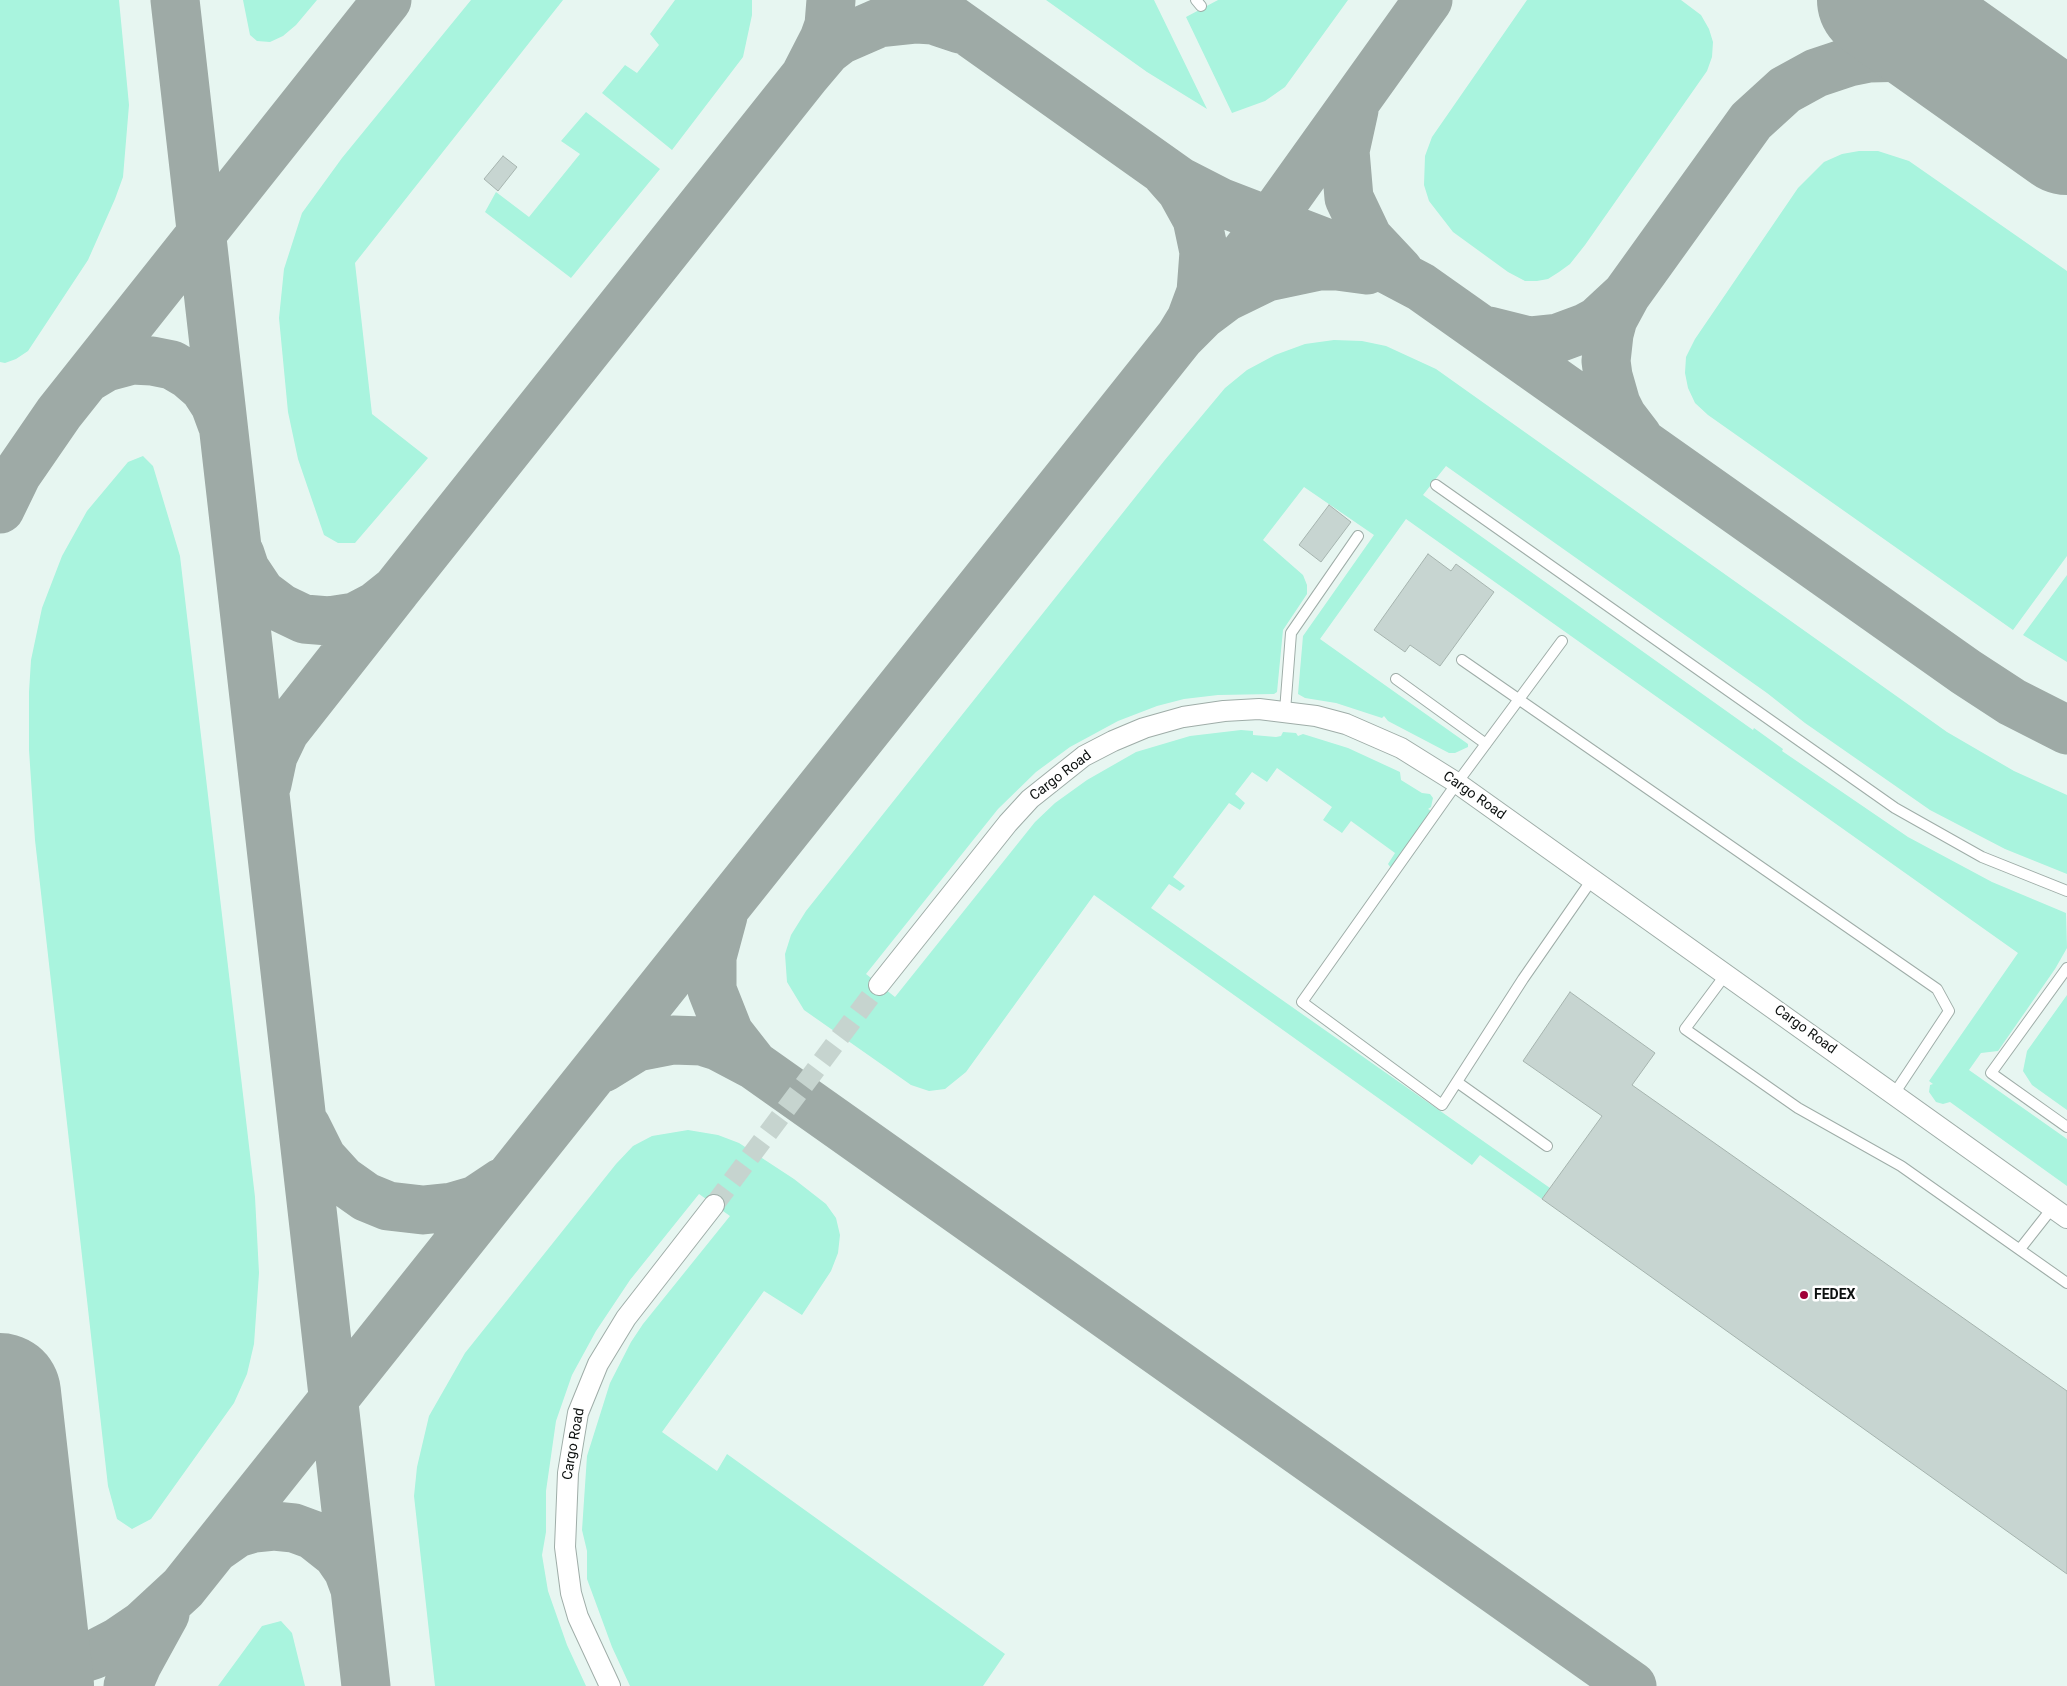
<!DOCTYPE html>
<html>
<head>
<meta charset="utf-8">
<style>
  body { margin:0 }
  canvas { display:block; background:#e7f6f1 }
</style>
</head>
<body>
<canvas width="2067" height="1686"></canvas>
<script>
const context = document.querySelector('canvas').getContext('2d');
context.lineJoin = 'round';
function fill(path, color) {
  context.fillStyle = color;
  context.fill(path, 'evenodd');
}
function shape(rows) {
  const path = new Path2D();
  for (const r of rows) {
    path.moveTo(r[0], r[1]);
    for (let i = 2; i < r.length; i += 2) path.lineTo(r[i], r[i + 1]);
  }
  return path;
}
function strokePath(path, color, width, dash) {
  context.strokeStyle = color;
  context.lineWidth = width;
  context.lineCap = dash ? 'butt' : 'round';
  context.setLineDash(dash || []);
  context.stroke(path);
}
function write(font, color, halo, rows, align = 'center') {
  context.font = font + ' Roboto,sans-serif';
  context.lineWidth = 5;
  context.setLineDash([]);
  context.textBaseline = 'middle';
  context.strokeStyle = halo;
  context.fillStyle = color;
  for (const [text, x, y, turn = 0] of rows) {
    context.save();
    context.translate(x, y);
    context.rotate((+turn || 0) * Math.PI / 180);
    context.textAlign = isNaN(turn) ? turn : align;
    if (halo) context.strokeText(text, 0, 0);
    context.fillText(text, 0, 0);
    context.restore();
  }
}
fill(shape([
  [0,0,119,0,129,105,123,177,115,199,88,260,28,351,16,359,5,363,0,362],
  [243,0,317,0,296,25,283,36,270,42,257,41,250,35],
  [471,0,563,0,355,263,372,414,428,458,355,543,338,543,324,535,298,459,288,412,279,318,284,269,302,213,342,158],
  [675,0,752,0,752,15,743,57,672,150,602,93,625,65,637,73,659,45,650,34],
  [1046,0,1154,0,1207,109,1147,72],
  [1218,0,1348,0,1285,87,1265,101,1232,113,1186,17],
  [1527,0,1681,0,1701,15,1709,29,1713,42,1712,57,1707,71,1585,245,1570,264,1559,272,1548,279,1537,281,1525,281,1508,272,1453,232,1429,201,1424,185,1425,156,1432,137],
  [586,112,660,169,571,278,485,212,496,192,529,217,580,154,561,141],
  [1859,151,1878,151,1909,161,2067,271,2067,556,2013,630,1708,415,1695,403,1688,388,1685,373,1686,357,1695,339,1798,188,1824,162,1842,154],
  [1334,340,1362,341,1386,346,1436,369,1947,732,2014,771,2067,795,2067,874,2005,849,1930,810,1805,723,1767,693,1446,466,1423,495,1753,730,1754,728,1783,749,1782,751,1908,837,1992,882,2066,913,2067,948,2055,969,1998,1051,1981,1053,1969,1070,2067,1139,2067,1186,1950,1102,1943,1104,1936,1102,1929,1092,1930,1085,1933,1084,1929,1081,2018,953,1406,519,1320,639,1468,744,1468,747,1455,753,1449,753,1388,721,1384,716,1382,718,1336,703,1305,698,1298,694,1303,636,1374,535,1304,487,1263,540,1303,575,1307,585,1307,594,1283,630,1277,692,1274,694,1218,695,1184,699,1157,706,1118,721,1070,747,1036,772,998,809,866,974,895,997,1035,822,1055,803,1087,780,1136,752,1190,736,1241,730,1253,731,1253,735,1276,737,1281,736,1283,732,1296,733,1298,736,1303,734,1348,748,1400,772,1401,780,1422,793,1430,794,1433,798,1431,807,1428,809,1432,811,1391,868,1388,864,1395,853,1351,821,1342,833,1323,820,1332,807,1277,768,1267,782,1252,772,1235,794,1245,803,1240,810,1229,803,1173,877,1185,886,1180,891,1169,884,1151,908,1550,1188,1542,1199,1480,1155,1472,1165,1094,895,966,1072,945,1089,929,1091,911,1085,804,1010,787,982,785,954,791,935,806,911,1164,461,1225,388,1247,370,1275,355,1305,344],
  [143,456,153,466,180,556,255,1197,259,1273,254,1344,247,1374,234,1403,151,1519,132,1529,117,1519,108,1486,35,840,29,750,29,692,31,660,42,608,62,556,87,511,128,462],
  [2067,575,2067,662,2023,635],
  [2067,995,2067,1110,2032,1085,2023,1071,2027,1051],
  [688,1130,718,1135,739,1143,794,1179,826,1204,836,1218,840,1235,838,1253,831,1271,802,1315,764,1291,662,1432,717,1471,727,1454,1005,1654,983,1686,630,1686,612,1647,587,1579,587,1551,582,1530,587,1456,610,1383,631,1342,643,1324,730,1216,699,1194,630,1280,596,1331,572,1375,556,1421,546,1491,546,1532,542,1555,548,1591,567,1645,586,1686,435,1686,414,1496,417,1467,429,1416,465,1353,616,1164,633,1146,652,1136],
  [281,1621,292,1633,305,1686,218,1686,262,1626]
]), '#a9f4de');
strokePath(shape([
  [175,0,366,1686],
  [831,0,829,25,824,39,805,76,827,50,840,40,879,23,917,19,933,20,960,29],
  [924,0,1179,181,1220,202,1368,259,1421,287,1966,672,2012,702,2067,730],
  [1354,110,1345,151,1349,198,1368,238,1399,271],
  [1166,173,1181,190,1197,219,1204,252,1201,292,1191,319,1180,337,1202,315,1226,297,1267,277,1319,266,1337,266,1367,270],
  [1626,295,1751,121,1785,90,1816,73,1849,62,1869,58,1912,57,1931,60,1972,75,2036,113,1979,63,1966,49,1953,32,1939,0],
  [1489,331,1529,341,1558,338,1585,328,1598,321,1626,295,1613,319,1609,334,1606,361,1608,376,1616,404,1622,416,1638,437],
  [86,379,106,367,132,360,152,361,172,365,189,375,204,388,215,405,222,424],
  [0,509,17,474,59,413,387,0],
  [240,554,245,569,261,593,281,608,304,619,329,621,355,617,376,606,396,590,285,731,273,756,267,784],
  [396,590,805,76],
  [754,1065,1632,1686],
  [603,1068,637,1047,673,1040,702,1041,718,1046,754,1065,729,1033,712,990,712,957,723,916],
  [306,1126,322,1158,342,1180,366,1197,388,1206,423,1210,452,1207,476,1200,503,1182],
  [217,1547,237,1533,254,1528,274,1526,294,1528,313,1535,337,1554,348,1570,355,1589],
  [0,1621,9,1598,12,1583,8,1463],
  [0,1676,62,1665,93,1655,118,1642,143,1625,183,1588,1180,337,1270,221,1428,0],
  [128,1686,137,1665,165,1614]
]), '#9eaaa6', 49);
strokePath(shape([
  [1878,0,2067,134],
  [0,1394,33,1686]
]), '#9eaaa6', 122);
const building = shape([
  [503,156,517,167,498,191,484,179,503,156],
  [1329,505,1351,522,1321,562,1299,545,1329,505],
  [1428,554,1451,571,1456,564,1494,592,1440,666,1410,645,1405,652,1374,630,1428,554],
  [1570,992,1655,1053,1632,1085,2067,1391,2067,1574,1542,1199,1602,1116,1523,1061,1570,992]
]);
fill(building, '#c7d5d1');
strokePath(building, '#a6b4af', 1);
strokePath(shape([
  [714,1205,879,985]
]), '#c6d4cf', 20, [20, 10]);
const lane = shape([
  [1196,0,1201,6],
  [1436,485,1895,808,1982,857,2067,891],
  [1562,641,1457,783,1302,1002,1442,1105,1523,979,1593,878],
  [1462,660,1937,989,1949,1011,1894,1094],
  [1396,679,1486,744],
  [1285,711,1291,633,1358,536],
  [2067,968,1991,1073,2067,1127],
  [1726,974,1685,1029,1798,1108,1901,1166,2067,1283],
  [1457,1082,1547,1146],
  [2020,1249,2053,1207]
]);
const street = shape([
  [879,985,1008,823,1030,799,1084,756,1113,741,1144,728,1183,717,1224,711,1259,709,1316,716,1346,724,1401,748,1457,783,2067,1218],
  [610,1686,578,1617,571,1593,565,1547,568,1473,578,1413,598,1364,626,1318,714,1205]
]);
strokePath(lane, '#9fada8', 12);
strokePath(street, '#9fada8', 22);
strokePath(lane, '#fff', 10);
strokePath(street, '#fff', 20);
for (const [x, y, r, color] of [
  [1804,1295,5,"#a00038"]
]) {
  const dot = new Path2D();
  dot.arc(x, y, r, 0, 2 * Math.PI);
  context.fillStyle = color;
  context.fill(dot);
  strokePath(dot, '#fff', 2);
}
write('14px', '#0c100f', '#fff', [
  ["Cargo Road",1061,776,-37],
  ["Cargo Road",1474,796,35],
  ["Cargo Road",1805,1030,36],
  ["Cargo Road",574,1444,-80]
]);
write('bold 14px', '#0c100f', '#fff', [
  ["FEDEX",1814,1295]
], 'left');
</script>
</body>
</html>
